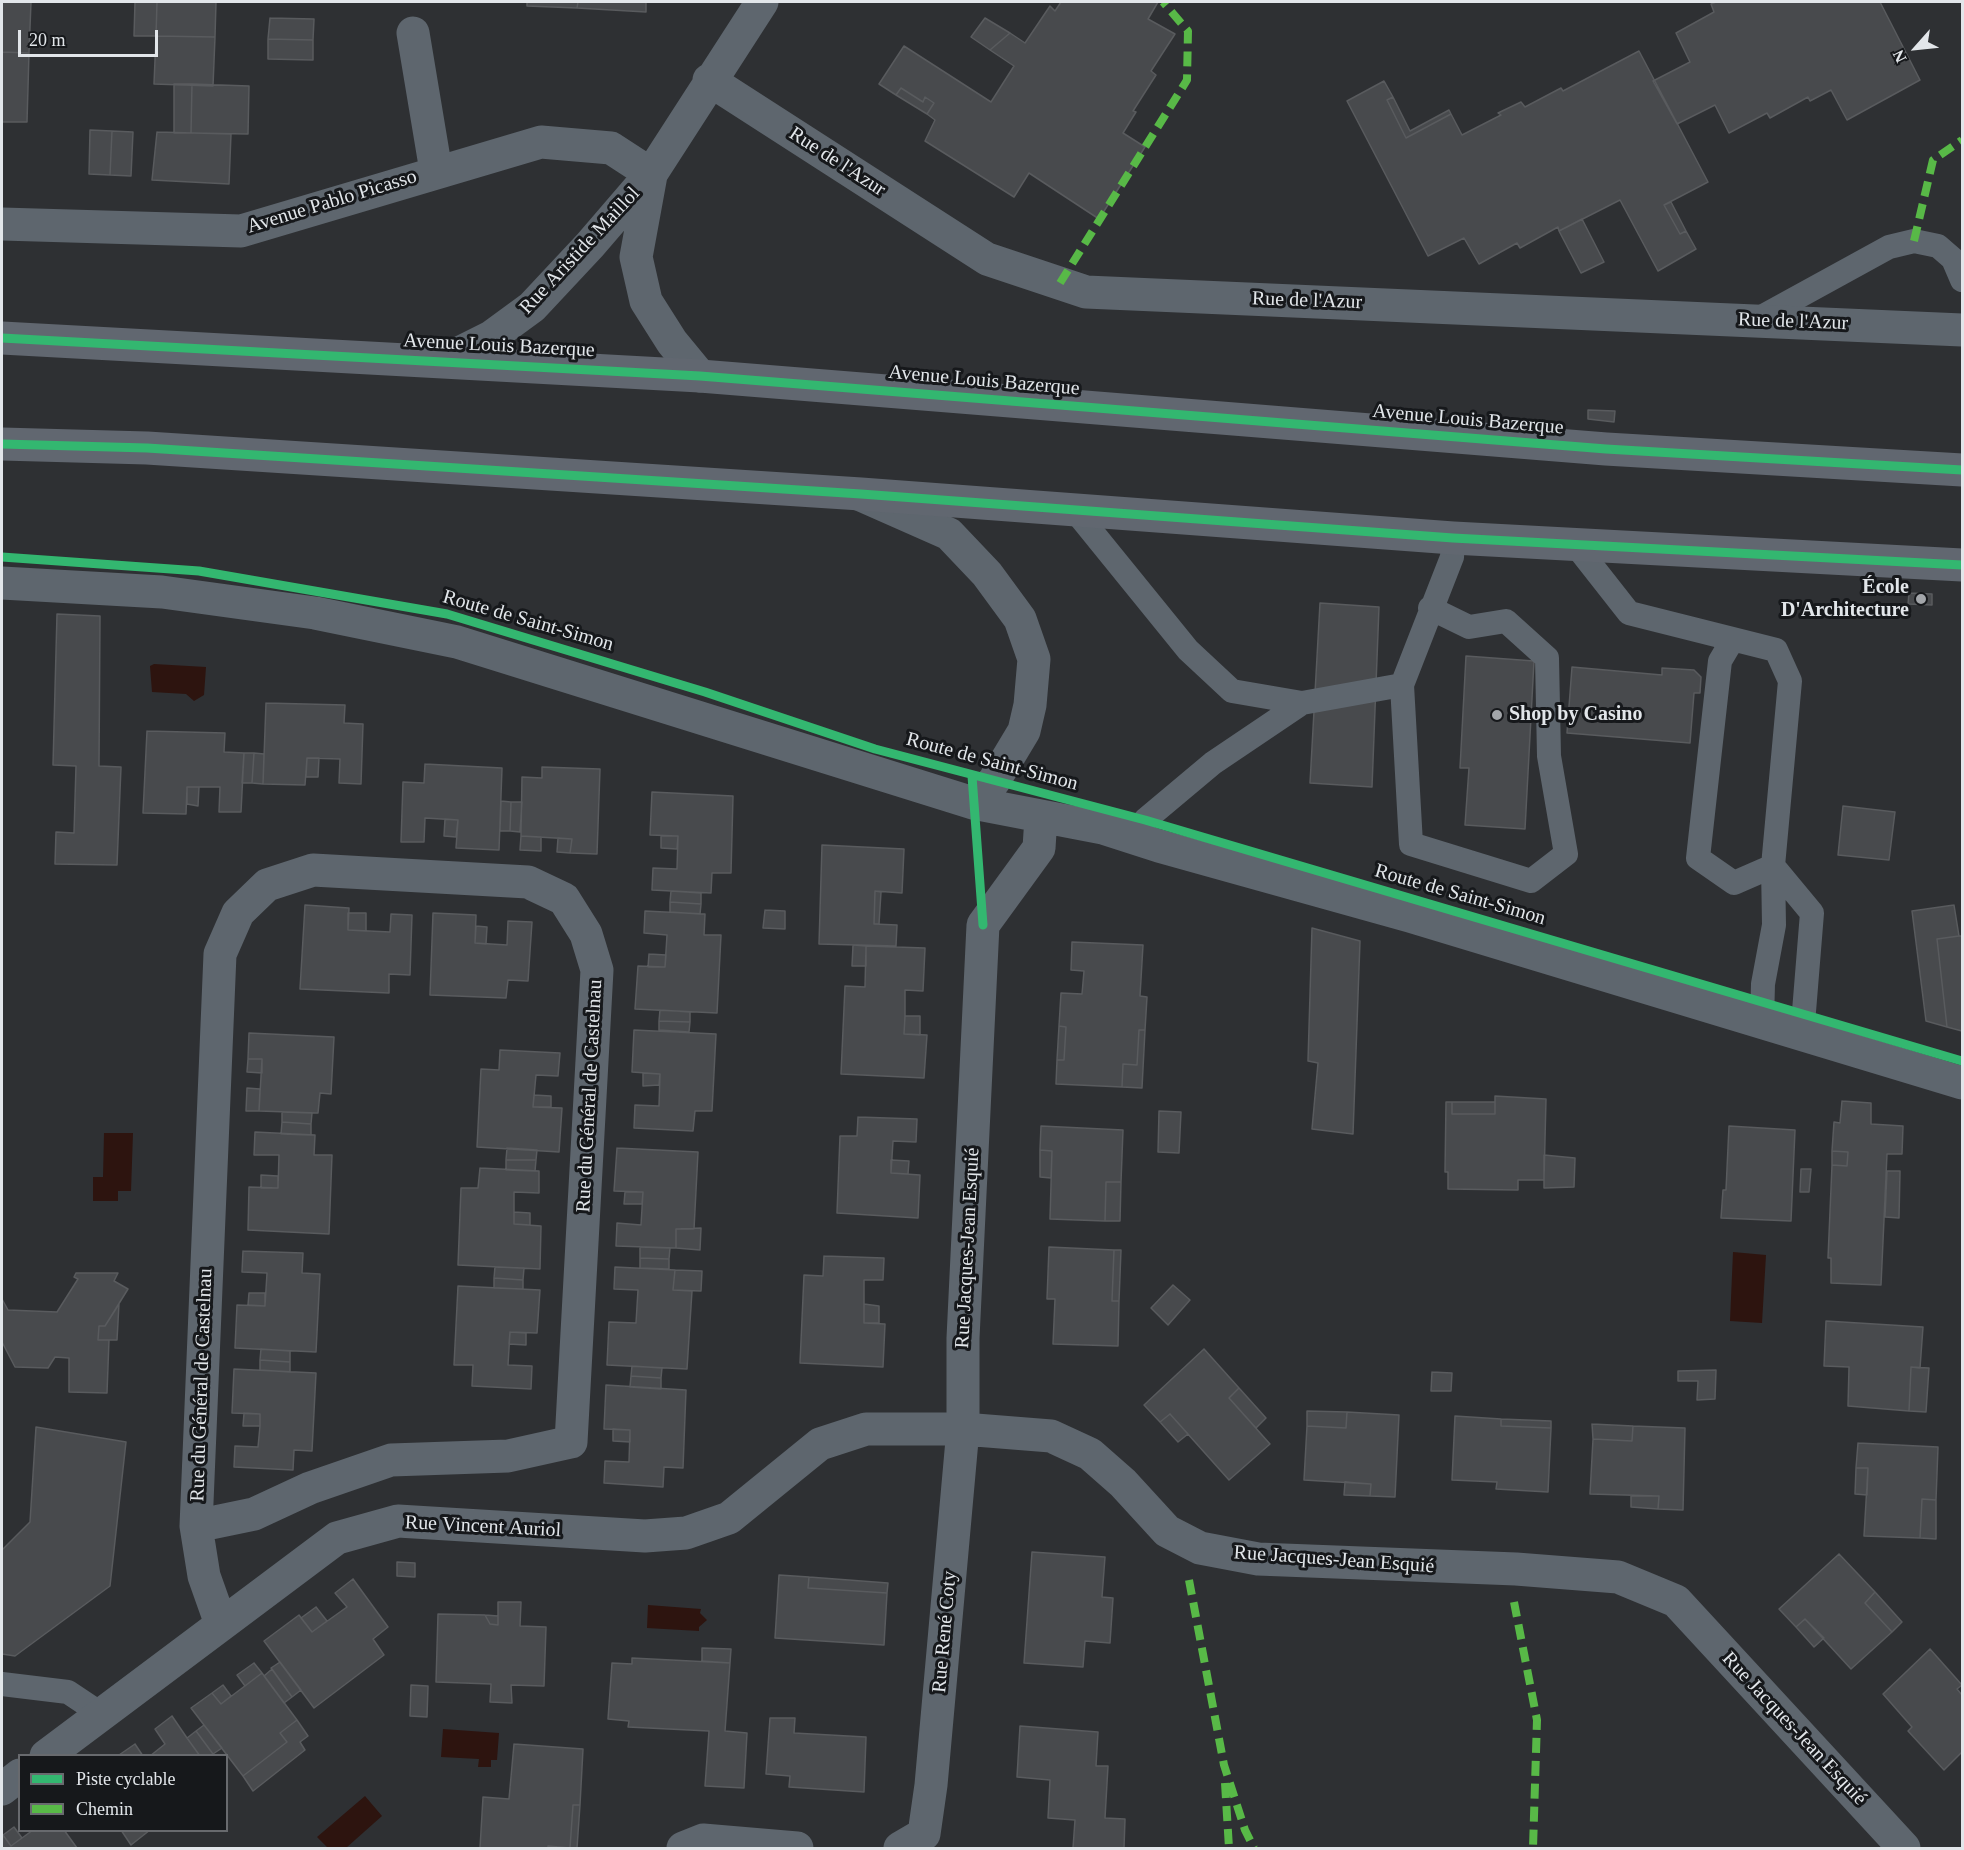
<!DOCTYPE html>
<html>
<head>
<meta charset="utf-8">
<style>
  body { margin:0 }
  #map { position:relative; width:1964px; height:1850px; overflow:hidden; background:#2e3033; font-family:"Times New Roman",serif }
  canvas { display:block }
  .frame { position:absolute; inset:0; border:3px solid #e2e6ea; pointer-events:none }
  .legend { position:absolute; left:18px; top:1754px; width:210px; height:78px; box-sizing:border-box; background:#16181b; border:2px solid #686a6e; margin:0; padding:8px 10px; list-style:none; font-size:18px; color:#e2e6ea }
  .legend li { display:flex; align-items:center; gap:12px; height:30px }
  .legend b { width:30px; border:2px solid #686a6e }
  .north { position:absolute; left:1886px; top:18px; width:60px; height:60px; -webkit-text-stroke:4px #16181b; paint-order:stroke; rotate:243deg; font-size:16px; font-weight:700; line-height:24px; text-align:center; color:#e2e6ea }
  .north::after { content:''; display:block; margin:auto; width:21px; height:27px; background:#e2e6ea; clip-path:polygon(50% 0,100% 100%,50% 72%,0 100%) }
  .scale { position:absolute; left:18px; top:30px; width:140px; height:27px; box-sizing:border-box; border:3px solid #e2e6ea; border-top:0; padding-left:8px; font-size:18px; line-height:21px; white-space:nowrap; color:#e2e6ea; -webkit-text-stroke:4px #16181b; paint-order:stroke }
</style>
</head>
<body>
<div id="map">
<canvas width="1964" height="1850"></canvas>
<div class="frame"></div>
<ul class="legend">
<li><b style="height:8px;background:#33b770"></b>Piste cyclable</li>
<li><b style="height:8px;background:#58b947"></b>Chemin</li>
</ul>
<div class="north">N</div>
<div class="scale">20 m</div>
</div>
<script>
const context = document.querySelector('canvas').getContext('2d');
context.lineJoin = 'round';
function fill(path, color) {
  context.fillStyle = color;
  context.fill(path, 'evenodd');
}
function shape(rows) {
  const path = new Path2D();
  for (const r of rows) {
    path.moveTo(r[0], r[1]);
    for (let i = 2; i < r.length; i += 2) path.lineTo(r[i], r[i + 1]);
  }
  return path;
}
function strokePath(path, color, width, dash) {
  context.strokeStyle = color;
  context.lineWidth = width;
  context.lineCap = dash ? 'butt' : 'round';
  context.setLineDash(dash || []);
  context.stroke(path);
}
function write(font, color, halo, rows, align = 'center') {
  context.font = font + ' "Times New Roman",serif';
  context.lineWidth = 6;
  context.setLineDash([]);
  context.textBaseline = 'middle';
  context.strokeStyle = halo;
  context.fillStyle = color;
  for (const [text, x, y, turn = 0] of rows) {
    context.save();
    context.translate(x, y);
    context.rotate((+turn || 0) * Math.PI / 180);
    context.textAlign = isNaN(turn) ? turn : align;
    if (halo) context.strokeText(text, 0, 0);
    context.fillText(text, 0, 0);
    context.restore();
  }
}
fill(shape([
  [154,664,206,667,204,695,194,701,186,694,152,692,150,666],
  [104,1133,133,1133,131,1191,118,1191,118,1201,93,1201,93,1177,103,1177],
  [1733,1252,1766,1255,1762,1323,1730,1321],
  [648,1605,701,1609,700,1613,707,1620,699,1627,699,1631,647,1628],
  [443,1729,499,1733,497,1760,491,1760,491,1767,478,1767,479,1759,441,1757],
  [365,1796,382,1816,346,1848,328,1848,317,1837]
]), '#2d140f');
const building = shape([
  [2,2,31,2,29,53,2,52,2,2],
  [135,2,157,2,156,36,134,36,135,2],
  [157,2,216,2,215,37,156,36,157,2],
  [527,2,578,2,577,8,527,6,527,2],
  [578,2,646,2,646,12,577,8,578,2],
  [1061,2,1158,2,1148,19,1175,34,1151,71,1156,75,1133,111,1136,112,1123,133,1145,147,1099,219,1029,173,1014,197,925,141,935,120,927,114,934,103,925,97,923,102,901,88,896,95,879,84,904,46,991,102,1014,66,990,50,1010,33,1025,43,1050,6,1055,11,1061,2],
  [1716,2,1880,2,1920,80,1847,120,1831,90,1810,101,1808,97,1770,118,1767,113,1729,133,1715,105,1677,124,1653,81,1690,62,1676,33,1714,12,1711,4,1716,2],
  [270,18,314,19,313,40,268,39,270,18],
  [985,18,1010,33,990,50,971,37,985,18],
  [156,36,215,37,213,86,154,84,156,36],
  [268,39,313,40,313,60,268,59,268,39],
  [1639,51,1708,182,1664,205,1680,234,1686,231,1696,249,1658,271,1620,200,1559,231,1558,227,1520,248,1517,243,1479,264,1464,238,1428,256,1347,101,1384,81,1393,97,1387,100,1406,138,1451,114,1462,135,1501,115,1498,113,1521,102,1525,107,1561,88,1563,91,1639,51],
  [2,52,29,53,27,122,2,122,2,52],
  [174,84,192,84,191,133,174,133,174,84],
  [192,84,249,86,248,134,191,133,192,84],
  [901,88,923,102,925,97,934,103,927,114,896,95,901,88],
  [1393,97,1410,131,1449,110,1451,114,1406,138,1387,100,1393,97],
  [90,130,112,131,110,175,89,174,90,130],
  [112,131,133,132,131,176,110,175,112,131],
  [157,132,231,134,229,184,152,180,157,132],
  [1671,202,1686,231,1680,234,1664,205,1671,202],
  [1582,219,1604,262,1581,273,1559,231,1582,219],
  [1588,410,1615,411,1614,422,1588,419,1588,410],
  [1909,593,1932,594,1932,605,1908,604,1909,593],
  [1320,603,1379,607,1372,787,1310,783,1320,603],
  [57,614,100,616,99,766,121,767,117,865,55,864,56,832,74,833,76,766,53,765,57,614],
  [1466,656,1534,661,1525,829,1465,825,1469,768,1460,768,1466,656],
  [1572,667,1662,675,1662,668,1694,670,1701,677,1700,693,1694,693,1690,743,1567,733,1572,667],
  [266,703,345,705,344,723,363,724,361,784,339,783,340,759,307,758,305,785,263,784,266,703],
  [147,731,225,733,224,752,244,753,241,812,219,812,220,787,187,787,186,814,143,813,147,731],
  [244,753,254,753,252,783,242,783,244,753],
  [254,753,264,754,263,784,252,783,254,753],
  [307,758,319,758,318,777,306,777,307,758],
  [425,764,502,768,499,850,456,848,458,820,425,818,424,842,401,842,403,782,424,783,425,764],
  [542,767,600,769,597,854,570,853,572,839,521,836,522,777,542,778,542,767],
  [187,787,199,787,198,806,187,804,187,787],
  [652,792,733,796,731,873,712,873,711,893,652,890,653,868,677,869,678,836,650,835,652,792],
  [501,801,511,802,510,831,500,831,501,801],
  [511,802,522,802,520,832,510,831,511,802],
  [1843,806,1895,812,1889,860,1838,855,1843,806],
  [445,819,458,820,456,837,444,836,445,819],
  [521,836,541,837,541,851,520,850,521,836],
  [661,836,678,836,677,849,661,848,661,836],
  [558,838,572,839,570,853,557,852,558,838],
  [822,845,904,849,902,893,875,891,874,924,897,925,896,946,819,944,822,845],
  [671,891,701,893,701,904,670,902,671,891],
  [875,891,881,892,879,924,874,924,875,891],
  [670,902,701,904,700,914,670,912,670,902],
  [305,905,349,908,348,930,390,932,391,914,412,915,410,975,389,974,389,993,300,989,305,905],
  [1954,905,1959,936,1937,939,1947,1027,1926,1021,1912,911,1954,905],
  [765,910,785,911,785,929,763,928,765,910],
  [645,911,705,914,704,935,721,935,717,1013,635,1009,638,966,665,967,667,935,644,933,645,911],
  [348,913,366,913,366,931,348,930,348,913],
  [433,913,476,915,475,943,507,945,508,921,532,922,528,981,508,980,506,998,430,995,433,913],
  [476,926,487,927,486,944,475,943,476,926],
  [1312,928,1360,941,1353,1134,1312,1129,1318,1063,1308,1061,1312,928],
  [1959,936,1962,936,1962,1031,1947,1027,1937,939,1959,936],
  [1072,942,1143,945,1140,996,1147,997,1145,1030,1139,1030,1137,1065,1123,1064,1122,1087,1056,1084,1057,1060,1064,1060,1066,1027,1059,1026,1061,993,1082,994,1084,971,1071,970,1072,942],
  [853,945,866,946,866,966,852,966,853,945],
  [866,946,925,948,923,991,905,990,905,1016,904,1034,927,1035,924,1078,841,1074,845,986,865,987,866,946],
  [649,954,666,955,665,967,648,967,649,954],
  [660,1010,690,1012,690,1022,659,1021,660,1010],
  [905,1016,920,1016,920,1035,904,1034,905,1016],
  [659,1021,690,1022,689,1032,659,1030,659,1021],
  [1059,1026,1066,1027,1064,1060,1057,1060,1059,1026],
  [634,1030,716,1034,712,1111,695,1111,693,1131,634,1128,635,1105,659,1106,660,1074,632,1072,634,1030],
  [1139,1030,1145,1030,1142,1088,1122,1087,1123,1064,1137,1065,1139,1030],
  [249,1033,334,1037,331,1094,320,1093,318,1113,259,1111,262,1059,248,1059,249,1033],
  [500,1050,560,1053,558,1076,536,1075,533,1107,562,1108,559,1152,477,1147,481,1069,499,1070,500,1050],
  [248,1059,262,1059,262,1073,247,1072,248,1059],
  [643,1073,660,1074,659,1085,643,1086,643,1073],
  [247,1088,260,1089,259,1111,246,1111,247,1088],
  [534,1095,551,1096,551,1107,533,1107,534,1095],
  [1495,1096,1546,1099,1544,1180,1518,1180,1518,1190,1448,1189,1448,1172,1445,1172,1446,1102,1452,1102,1452,1114,1495,1114,1495,1096],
  [1842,1101,1871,1103,1871,1124,1903,1126,1902,1154,1887,1154,1881,1285,1831,1283,1831,1258,1828,1258,1832,1165,1847,1166,1848,1152,1832,1151,1834,1122,1840,1123,1842,1101],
  [1452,1102,1495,1102,1495,1114,1452,1114,1452,1102],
  [1159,1111,1181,1112,1179,1153,1158,1152,1159,1111],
  [282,1112,312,1113,311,1124,282,1122,282,1112],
  [858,1117,917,1119,916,1142,893,1141,891,1173,920,1175,918,1218,837,1213,840,1136,857,1136,858,1117],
  [282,1122,311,1124,311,1135,281,1134,282,1122],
  [1041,1126,1123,1130,1121,1182,1106,1182,1105,1221,1050,1219,1052,1151,1040,1150,1041,1126],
  [1729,1126,1795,1130,1791,1221,1721,1218,1723,1190,1726,1190,1729,1126],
  [255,1132,315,1135,314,1155,332,1155,329,1234,248,1230,249,1187,278,1188,279,1155,254,1155,255,1132],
  [507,1148,537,1150,536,1160,506,1160,507,1148],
  [617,1148,698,1152,694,1229,676,1229,676,1248,616,1246,617,1223,641,1225,643,1192,614,1191,617,1148],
  [1040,1150,1052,1151,1051,1178,1040,1177,1040,1150],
  [1832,1151,1848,1152,1847,1166,1832,1165,1832,1151],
  [1544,1155,1575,1158,1574,1187,1544,1188,1544,1155],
  [506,1160,536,1160,535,1171,506,1170,506,1160],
  [891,1160,909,1161,908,1174,891,1173,891,1160],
  [480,1168,539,1171,539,1193,514,1192,514,1224,541,1226,540,1269,458,1265,461,1188,478,1188,480,1168],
  [1801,1169,1811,1169,1809,1192,1800,1192,1801,1169],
  [1887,1171,1900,1171,1899,1218,1885,1217,1887,1171],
  [261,1175,278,1176,278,1188,261,1188,261,1175],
  [1106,1182,1121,1182,1120,1221,1105,1221,1106,1182],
  [625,1192,643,1192,642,1204,624,1204,625,1192],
  [514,1212,530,1213,530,1225,514,1224,514,1212],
  [701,1228,700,1250,676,1248,676,1229,701,1228],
  [640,1247,670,1248,669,1259,640,1258,640,1247],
  [1049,1247,1114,1250,1112,1301,1119,1301,1118,1346,1053,1344,1055,1299,1047,1299,1049,1247],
  [1114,1250,1121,1250,1119,1301,1112,1301,1114,1250],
  [243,1251,303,1253,302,1273,320,1274,316,1352,235,1348,237,1305,265,1306,267,1273,242,1272,243,1251],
  [824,1256,884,1258,883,1280,864,1280,864,1323,885,1324,883,1367,800,1363,804,1275,823,1276,824,1256],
  [640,1258,669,1259,669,1269,640,1268,640,1258],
  [495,1267,524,1268,523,1280,494,1278,495,1267],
  [615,1267,675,1270,673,1290,692,1291,687,1369,607,1365,609,1322,636,1323,638,1290,614,1289,615,1267],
  [675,1270,702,1271,701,1291,673,1290,675,1270],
  [76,1273,118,1273,114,1281,128,1289,105,1326,99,1326,98,1340,109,1340,107,1393,69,1392,69,1358,55,1357,48,1368,15,1367,2,1342,2,1299,8,1310,57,1312,78,1279,74,1277,76,1273],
  [494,1278,523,1280,523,1289,494,1288,494,1278],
  [1173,1285,1190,1300,1168,1325,1151,1308,1173,1285],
  [458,1286,540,1290,537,1333,510,1332,508,1365,532,1366,531,1389,472,1386,473,1365,454,1365,458,1286],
  [249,1293,265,1293,265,1306,248,1305,249,1293],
  [119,1304,117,1340,98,1340,99,1326,105,1326,119,1304],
  [864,1304,879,1306,879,1323,864,1323,864,1304],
  [1826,1321,1923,1327,1920,1368,1911,1367,1909,1411,1848,1406,1849,1367,1824,1366,1826,1321],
  [510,1332,526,1333,526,1345,509,1344,510,1332],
  [261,1349,290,1351,290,1362,260,1360,261,1349],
  [1204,1349,1239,1388,1229,1398,1270,1444,1229,1480,1170,1414,1160,1422,1144,1405,1204,1349],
  [260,1360,290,1362,290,1372,260,1370,260,1360],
  [632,1366,662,1368,661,1378,631,1376,632,1366],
  [1911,1367,1929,1368,1926,1412,1909,1411,1911,1367],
  [234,1369,316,1373,312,1451,294,1450,293,1470,234,1467,235,1446,258,1447,260,1426,260,1414,232,1413,234,1369],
  [1716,1370,1715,1399,1697,1400,1698,1381,1678,1381,1678,1371,1716,1370],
  [1432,1372,1452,1373,1451,1391,1431,1391,1432,1372],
  [631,1376,661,1378,661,1389,630,1387,631,1376],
  [606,1385,686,1390,683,1468,664,1467,663,1487,604,1483,605,1461,629,1462,630,1430,604,1429,606,1385],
  [1239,1388,1266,1418,1256,1428,1229,1398,1239,1388],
  [1307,1411,1347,1412,1346,1428,1307,1426,1307,1411],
  [1347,1412,1399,1415,1395,1497,1370,1496,1371,1484,1304,1480,1307,1426,1346,1428,1347,1412],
  [244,1413,260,1414,260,1426,243,1426,244,1413],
  [1170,1414,1188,1434,1178,1442,1160,1422,1170,1414],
  [1455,1416,1501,1419,1501,1426,1551,1428,1548,1492,1496,1489,1497,1482,1452,1480,1455,1416],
  [1501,1419,1551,1421,1551,1428,1501,1426,1501,1419],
  [1592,1424,1633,1426,1632,1441,1593,1439,1592,1424],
  [1633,1426,1685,1428,1683,1510,1658,1509,1659,1496,1590,1494,1593,1439,1632,1441,1633,1426],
  [36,1427,126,1442,110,1586,15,1656,2,1654,2,1550,30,1522,36,1427],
  [613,1429,630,1430,630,1442,613,1441,613,1429],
  [1858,1443,1938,1447,1936,1500,1922,1499,1920,1538,1864,1536,1868,1468,1856,1468,1858,1443],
  [1856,1468,1868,1468,1867,1495,1855,1494,1856,1468],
  [1345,1482,1371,1484,1370,1496,1344,1495,1345,1482],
  [1631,1496,1659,1496,1658,1509,1631,1507,1631,1496],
  [1922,1499,1936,1500,1936,1539,1920,1538,1922,1499],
  [1032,1552,1105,1557,1102,1597,1113,1598,1110,1643,1085,1641,1083,1667,1024,1663,1032,1552],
  [1839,1554,1875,1592,1865,1603,1892,1632,1851,1669,1805,1619,1796,1627,1779,1609,1839,1554],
  [397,1562,415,1563,415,1577,397,1576,397,1562],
  [779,1575,809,1577,808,1588,887,1593,884,1645,775,1638,779,1575],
  [809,1577,888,1583,887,1593,808,1588,809,1577],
  [353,1579,388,1627,373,1639,384,1655,314,1708,264,1641,299,1615,312,1632,347,1607,335,1593,353,1579],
  [1875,1592,1902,1622,1892,1632,1865,1603,1875,1592],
  [498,1602,521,1602,520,1626,546,1627,544,1686,511,1685,512,1703,490,1702,491,1684,436,1682,438,1614,485,1615,490,1624,498,1625,498,1602],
  [316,1607,327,1621,312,1632,301,1618,316,1607],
  [485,1615,498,1616,498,1625,490,1624,485,1615],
  [1805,1619,1824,1638,1814,1647,1796,1627,1805,1619],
  [702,1648,731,1649,730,1663,702,1661,702,1648],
  [1930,1649,1962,1685,1957,1689,1962,1695,1962,1752,1944,1770,1908,1731,1912,1727,1883,1694,1930,1649],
  [632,1658,730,1663,725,1731,747,1733,744,1788,705,1786,709,1731,628,1727,629,1721,608,1719,612,1663,632,1664,632,1658],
  [280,1662,301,1690,292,1697,271,1668,280,1662],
  [254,1663,262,1673,245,1686,237,1675,254,1663],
  [272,1669,292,1697,284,1703,264,1676,272,1669],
  [262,1673,297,1720,280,1733,287,1742,243,1776,191,1708,212,1693,221,1704,262,1673],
  [223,1685,231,1696,221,1704,212,1693,223,1685],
  [411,1685,428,1686,427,1717,410,1716,411,1685],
  [172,1716,187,1738,200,1756,150,1756,165,1744,155,1729,172,1716],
  [770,1718,795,1718,794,1733,866,1737,864,1792,789,1787,790,1776,766,1774,770,1718],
  [297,1720,308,1736,300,1742,305,1750,253,1791,243,1776,287,1742,280,1733,297,1720],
  [204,1725,222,1748,213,1754,196,1731,204,1725],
  [1020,1726,1098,1732,1096,1766,1108,1766,1105,1818,1125,1819,1124,1848,1073,1848,1075,1820,1048,1818,1050,1780,1017,1777,1020,1726],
  [196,1731,213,1754,212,1756,200,1756,187,1738,196,1731],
  [135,1744,143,1756,120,1756,119,1755,135,1744],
  [514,1744,583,1749,580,1805,573,1805,570,1848,480,1848,483,1797,509,1799,514,1744],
  [573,1805,580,1805,577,1848,548,1848,548,1846,570,1848,573,1805],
  [14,1827,22,1838,11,1846,3,1835,14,1827],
  [33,1830,64,1830,77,1848,2,1848,3,1835,11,1846,33,1830],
  [121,1830,150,1830,131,1845,121,1830]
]);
fill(building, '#484a4d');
strokePath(building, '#595b5e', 1.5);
strokePath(shape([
  [1756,320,1889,247,1914,241,1938,246,1953,259,1962,280],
  [1076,512,1188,650,1232,691,1302,703,1402,685,1452,557,1453,538],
  [1574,543,1629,613,1776,650,1790,681,1773,866,1774,925,1763,984,1762,1022],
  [1733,639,1720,661,1698,858,1734,883,1773,866,1812,913,1802,1036],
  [1402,685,1411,844,1531,881,1566,854,1549,756,1547,658,1506,621,1469,627,1430,608],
  [1139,840,1145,820,1213,763,1302,703],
  [2,1684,68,1692,101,1714]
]), '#5e666e', 24);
strokePath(shape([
  [413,33,436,171],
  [709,80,987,259,1086,292,1962,330],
  [651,175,636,257,646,301,672,342,700,376],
  [2,224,241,231,541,142,611,148,651,174],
  [443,361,491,337,532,307,590,245,651,174,762,2],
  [863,496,949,534,987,574,1020,619,1034,659,1030,705,1024,731,994,781,973,803],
  [2,583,162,592,315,613,457,642,973,803,1103,828,1159,846,1410,916,1962,1083],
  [1041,817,1039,848,983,925,963,1338,963,1429,1051,1436,1090,1454,1123,1483,1167,1531,1200,1548,1258,1559,1516,1569,1618,1577,1676,1601,1904,1848],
  [196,1526,254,1514,310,1488,391,1460,508,1456,571,1442,597,970,586,934,564,899,528,882,313,870,267,885,238,913,220,954,196,1526,204,1576,221,1624],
  [46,1756,337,1538,398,1521,645,1536,686,1533,729,1518,820,1444,866,1429,963,1429,931,1785,924,1834,900,1848],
  [2,1789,20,1775],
  [683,1848,703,1840,797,1848]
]), '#5e666e', 33);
strokePath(shape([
  [2,338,700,376,1606,449,1962,470],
  [2,444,147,448,861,494,1453,538,1962,565]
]), '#616770', 33);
strokePath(shape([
  [1914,241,1933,160,1962,140],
  [1060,283,1187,80,1188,31,1163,2],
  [1189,1580,1224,1765,1245,1830,1254,1848],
  [1514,1602,1537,1720,1533,1848],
  [1225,1783,1229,1848]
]), '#58b947', 8, [15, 8]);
strokePath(shape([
  [2,338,700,376,1606,449,1962,470],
  [2,444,147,448,861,494,1453,538,1962,565],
  [2,557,199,571,447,614,705,692,875,749,1145,820,1962,1061],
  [972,776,983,925]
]), '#33b770', 9);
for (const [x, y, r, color] of [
  [1921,599,6,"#a3a6aa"],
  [1497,715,6,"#a3a6aa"]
]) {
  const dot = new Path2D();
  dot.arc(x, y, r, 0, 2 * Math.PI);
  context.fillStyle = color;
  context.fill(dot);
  strokePath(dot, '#16181b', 2);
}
write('20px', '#e2e6ea', '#16181b', [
  ["Rue de l'Azur",837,162,33],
  ["Avenue Pablo Picasso",332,202,-17],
  ["Rue Aristide Maillol",580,251,-47],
  ["Rue de l'Azur",1307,301,2],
  ["Rue de l'Azur",1793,322,2],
  ["Avenue Louis Bazerque",499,346,3],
  ["Avenue Louis Bazerque",984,381,5],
  ["Avenue Louis Bazerque",1468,420,5],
  ["Route de Saint-Simon",528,621,16],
  ["Route de Saint-Simon",992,762,15],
  ["Route de Saint-Simon",1460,895,16],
  ["Rue du Général de Castelnau",590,1096,-87],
  ["Rue Jacques-Jean Esquié",968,1248,-87],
  ["Rue du Général de Castelnau",202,1385,-88],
  ["Rue Vincent Auriol",483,1527,3],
  ["Rue Jacques-Jean Esquié",1334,1560,4],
  ["Rue René Coty",945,1632,-85],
  ["Rue Jacques-Jean Esquié",1794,1729,47]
]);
write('bold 20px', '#e2e6ea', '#16181b', [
  ["École",1909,588],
  ["D'Architecture",1909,611],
  ["Shop by Casino",1509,715,"left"]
], 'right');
</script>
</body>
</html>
